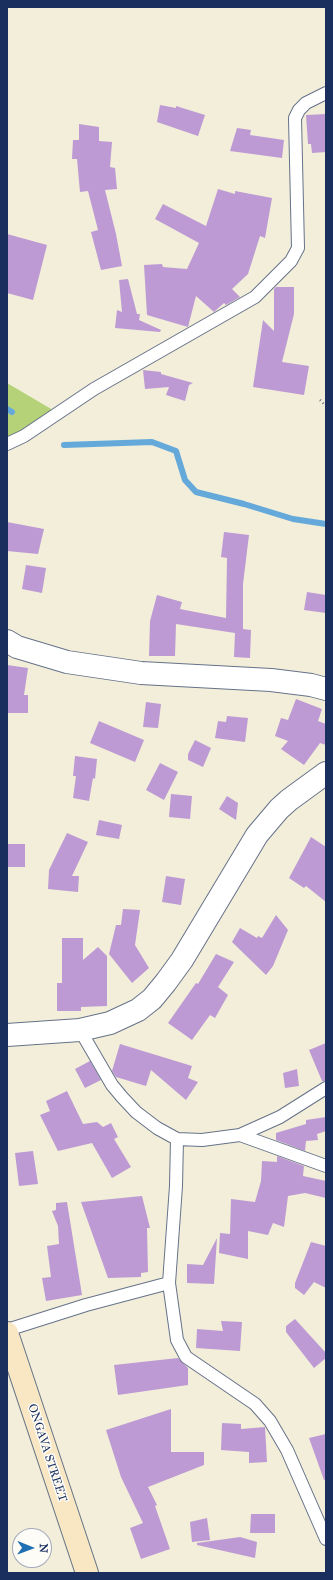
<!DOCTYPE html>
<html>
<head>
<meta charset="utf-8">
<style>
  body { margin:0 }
  #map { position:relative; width:333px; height:1580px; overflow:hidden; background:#f2eed9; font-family:"IM FELL Great Primer",serif }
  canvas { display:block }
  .frame { position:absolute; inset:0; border:8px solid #1b2f5e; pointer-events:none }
  .north { position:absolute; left:12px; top:1528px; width:40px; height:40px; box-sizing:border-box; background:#fdfcf7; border:1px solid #a3aaba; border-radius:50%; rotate:91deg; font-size:11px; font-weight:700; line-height:16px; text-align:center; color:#1b2f5e }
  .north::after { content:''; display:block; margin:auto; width:14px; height:18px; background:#1f6fb2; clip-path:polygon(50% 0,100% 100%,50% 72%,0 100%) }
</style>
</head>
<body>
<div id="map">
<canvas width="333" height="1580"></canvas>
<div class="frame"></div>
<div class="north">N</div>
</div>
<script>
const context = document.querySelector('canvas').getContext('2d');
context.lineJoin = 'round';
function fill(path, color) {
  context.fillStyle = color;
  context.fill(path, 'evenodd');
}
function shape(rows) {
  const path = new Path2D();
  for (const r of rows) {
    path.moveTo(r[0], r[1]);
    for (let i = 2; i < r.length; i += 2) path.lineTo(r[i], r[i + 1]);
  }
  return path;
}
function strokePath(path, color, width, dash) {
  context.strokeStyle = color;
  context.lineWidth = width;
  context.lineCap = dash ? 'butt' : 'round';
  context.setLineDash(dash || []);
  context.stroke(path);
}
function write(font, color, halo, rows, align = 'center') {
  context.font = font + ' "IM FELL Great Primer",serif';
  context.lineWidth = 3;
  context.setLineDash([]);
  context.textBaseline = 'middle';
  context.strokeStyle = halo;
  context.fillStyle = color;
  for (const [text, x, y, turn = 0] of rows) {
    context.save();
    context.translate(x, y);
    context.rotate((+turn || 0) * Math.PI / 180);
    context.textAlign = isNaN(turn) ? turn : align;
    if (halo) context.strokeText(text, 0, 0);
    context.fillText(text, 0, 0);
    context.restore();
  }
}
fill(shape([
  [7,383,58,413,7,443]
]), '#b5d278');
strokePath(shape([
  [7,409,12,412],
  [64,445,152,442,176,451,185,480,196,492,244,504,293,519,326,524]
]), '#65a9da', 6);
fill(shape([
  [160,105,176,108,176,106,205,115,198,136,157,122],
  [326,114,326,152,312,153,311,144,308,144,306,115],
  [79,124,99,127,99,141,112,142,110,167,115,168,117,189,105,190,116,234,122,266,101,270,91,232,98,230,88,191,80,192,77,159,72,159,73,140,79,140],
  [237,128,251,130,250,135,284,140,282,158,230,151],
  [218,189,235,194,235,191,272,198,265,238,260,236,248,274,232,289,240,297,226,305,224,303,214,312,196,296,188,327,147,315,144,265,162,264,163,267,187,269,199,243,155,219,163,204,206,226],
  [7,234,47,245,33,300,7,293],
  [128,279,137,314,140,314,139,320,161,330,160,332,115,328,117,310,122,312,119,280],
  [276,287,294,287,294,314,282,362,309,366,304,395,253,387,263,320,274,331,274,289],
  [143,370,161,372,161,374,193,383,189,385,185,401,166,395,169,387,145,389],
  [7,522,44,529,38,554,7,551],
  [224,532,249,535,243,584,243,629,251,630,250,658,234,657,235,633,176,624,175,656,149,656,150,621,157,595,182,602,180,609,226,618,227,558,221,557],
  [26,565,46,568,42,593,22,589],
  [307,592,326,595,326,613,304,610],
  [7,665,28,668,24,695,28,695,28,713,7,713],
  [296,699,322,709,318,721,326,724,326,745,320,743,304,765,281,749,288,741,275,736,281,718,288,720],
  [146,702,161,704,158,728,143,727],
  [227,716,248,718,245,742,215,738,218,721,226,722],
  [99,721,144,740,135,762,90,743],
  [195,740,211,748,203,767,188,760,188,754],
  [75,756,97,759,95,779,93,778,89,801,73,798,76,776,73,776],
  [160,763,178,772,164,800,146,790],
  [171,794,192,796,190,819,169,817],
  [227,796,238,803,236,820,219,809],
  [99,820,122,825,119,839,96,835],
  [67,833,88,842,72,876,79,876,78,892,48,889,49,870],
  [311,837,326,847,326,902,306,886,304,888,289,878],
  [7,844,25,844,25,867,7,867],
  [166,876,185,879,181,905,162,902],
  [123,909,140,910,135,945,149,968,132,983,109,954,116,925,121,925],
  [276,915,288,930,273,966,266,975,232,942,240,928,257,938,258,936,262,938],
  [62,938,83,938,83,960,98,947,107,956,107,1006,81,1007,81,1011,57,1011,57,983,62,983],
  [216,954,234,962,218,987,228,995,215,1018,210,1015,192,1040,168,1023,196,983,198,984],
  [326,1043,326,1081,322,1081,309,1050],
  [120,1044,192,1066,188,1078,198,1082,186,1100,151,1070,146,1086,116,1077,112,1071],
  [90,1061,101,1080,85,1088,75,1069],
  [297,1069,299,1086,285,1088,283,1073],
  [67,1091,83,1124,97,1122,103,1127,111,1123,118,1137,114,1139,131,1167,112,1178,92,1143,58,1151,40,1115,50,1111,46,1101],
  [326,1117,326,1131,317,1134,318,1140,306,1141,305,1151,276,1140,276,1133,306,1124,306,1120],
  [33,1151,38,1184,19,1186,15,1153],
  [277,1156,304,1166,303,1176,326,1181,326,1198,305,1193,288,1196,284,1227,273,1223,268,1235,248,1231,248,1259,219,1253,220,1233,230,1234,231,1199,255,1202,261,1181,262,1161,277,1162],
  [142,1196,150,1228,147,1228,148,1272,141,1273,141,1277,108,1278,81,1202],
  [67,1202,82,1295,46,1301,42,1278,51,1277,47,1246,59,1244,58,1226,52,1211,56,1210,56,1203],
  [217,1238,214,1284,187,1283,187,1264,203,1265],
  [311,1242,326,1246,326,1288,314,1282,304,1295,295,1288,295,1283],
  [295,1319,326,1353,326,1358,314,1368,286,1332,286,1326],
  [221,1321,242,1322,240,1351,196,1348,197,1329,223,1331],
  [178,1358,188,1368,188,1385,118,1395,114,1365],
  [171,1409,171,1452,204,1452,204,1465,148,1487,157,1505,155,1506,170,1549,141,1559,130,1528,143,1523,121,1477,106,1430],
  [222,1423,241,1424,241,1429,265,1427,267,1462,249,1463,249,1452,221,1450],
  [326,1434,326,1479,324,1480,309,1438],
  [251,1514,275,1514,275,1533,250,1533],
  [207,1518,210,1540,192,1542,190,1522],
  [240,1537,257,1542,255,1558,197,1545,197,1543]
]), '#bd9ad4');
const lane = shape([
  [7,444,24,436,94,389,255,297,291,261,298,248,295,118,299,110,306,103,326,93],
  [80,1030,112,1085,122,1097,136,1112,157,1128,177,1139,202,1140,240,1135,280,1117,326,1088],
  [240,1135,326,1166],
  [177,1139,176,1186,169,1283,177,1340,186,1357,255,1404,270,1421,287,1450,326,1539],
  [7,1330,86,1305,169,1283]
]);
const street = shape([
  [7,641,17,647,67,662,141,673,271,680,311,685,326,689],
  [7,1035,80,1030,110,1023,138,1010,152,999,166,982,182,960,257,835,279,809,289,800,326,773]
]);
const secondary = shape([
  [7,1333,87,1573]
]);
strokePath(lane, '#667289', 14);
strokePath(street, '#667289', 24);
strokePath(secondary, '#667289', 24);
strokePath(shape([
  [320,400,326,406]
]), '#667289', 2.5, [1, 3]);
strokePath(lane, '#fff', 12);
strokePath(street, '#fff', 22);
strokePath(secondary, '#f9e7c3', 22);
write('12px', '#1b2f5e', '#fdfcf7', [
  ["ONGAVA STREET",47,1453,72]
]);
</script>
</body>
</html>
